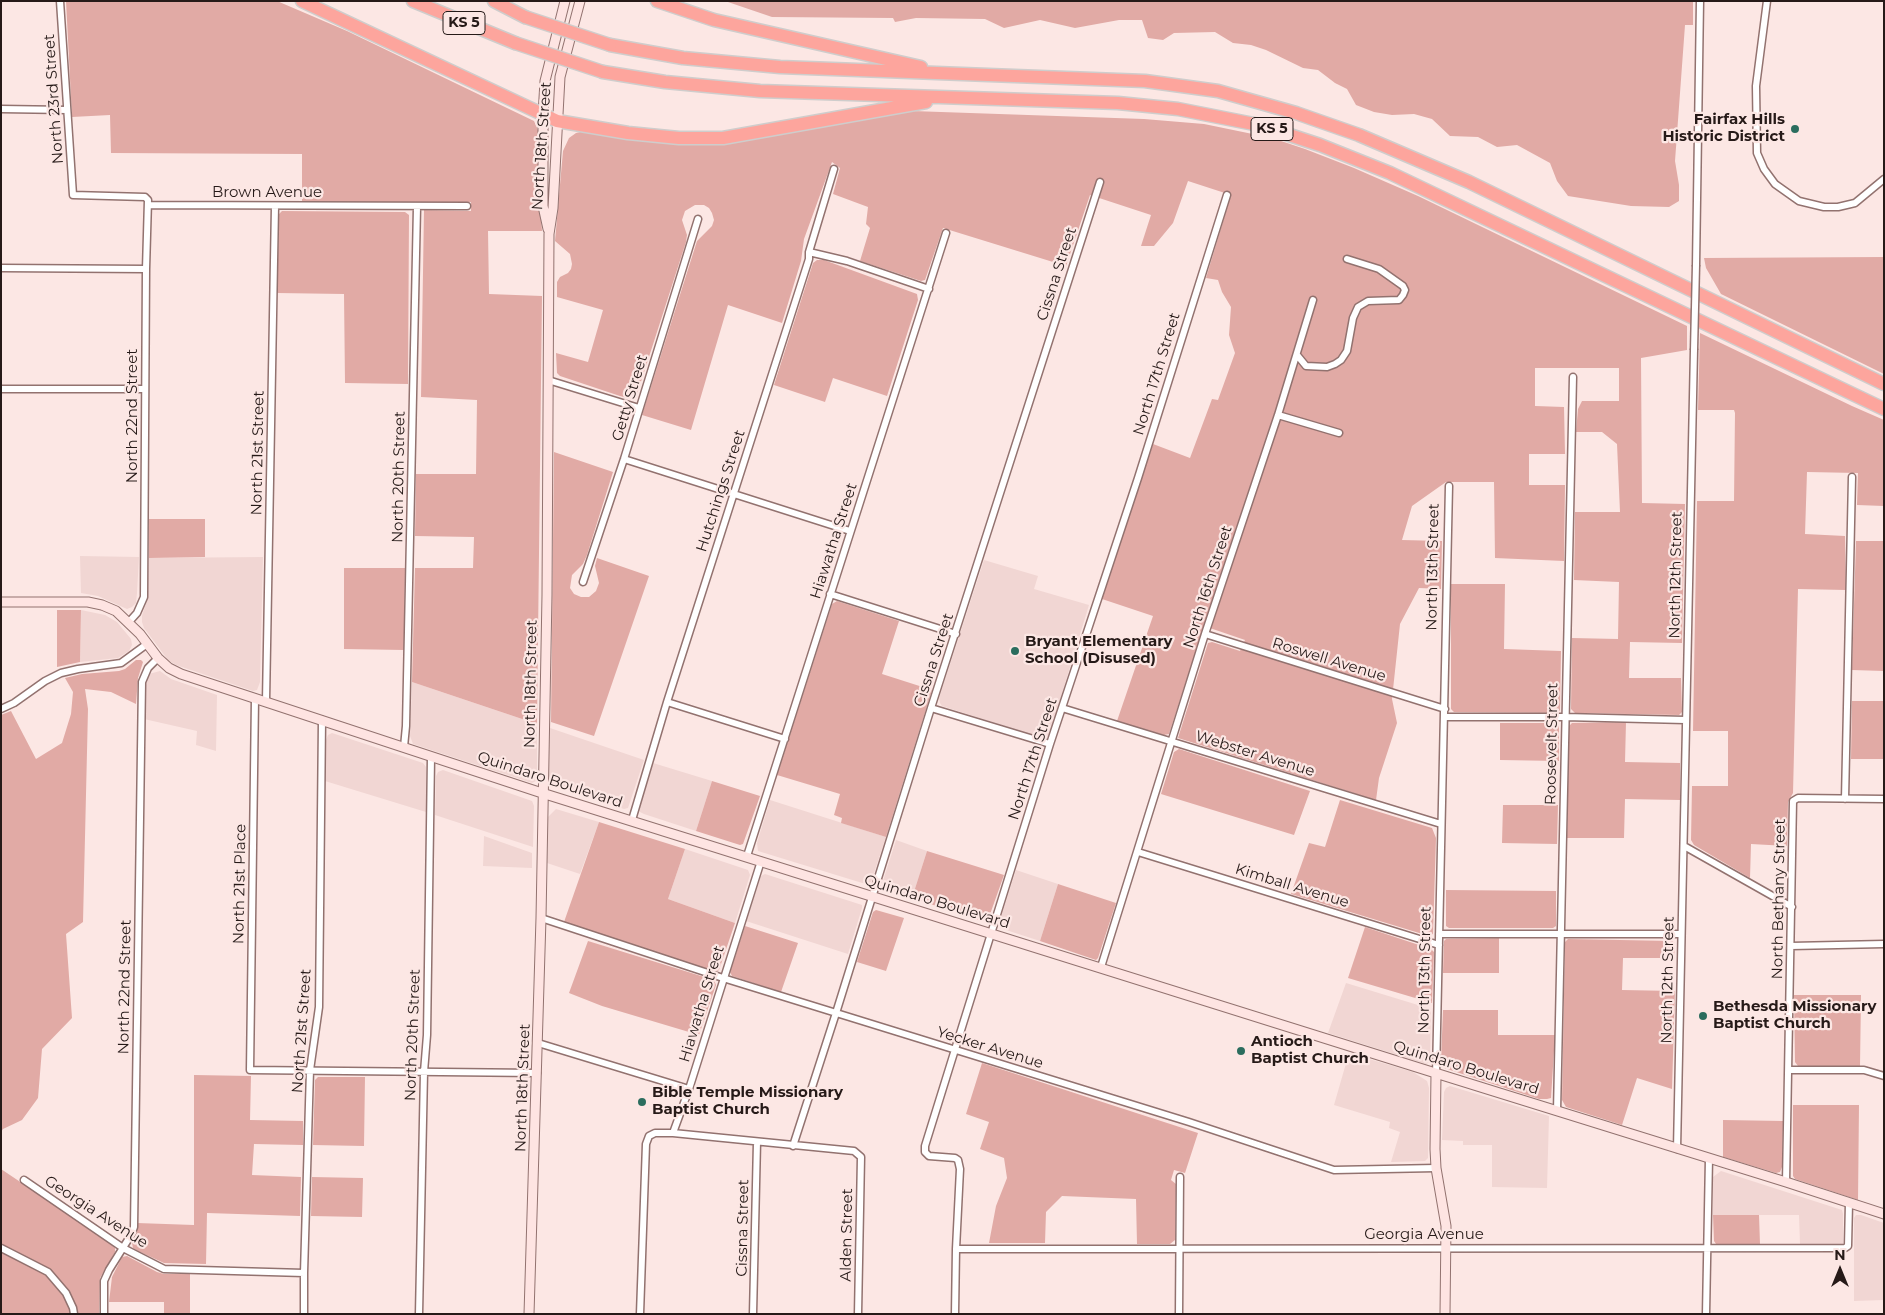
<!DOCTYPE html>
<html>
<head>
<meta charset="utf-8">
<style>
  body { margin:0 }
  #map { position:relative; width:1885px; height:1315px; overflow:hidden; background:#fce7e4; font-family:Montserrat,sans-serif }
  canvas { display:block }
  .frame { position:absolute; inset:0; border:2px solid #261a18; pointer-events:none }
  .north { position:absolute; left:1815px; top:1245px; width:50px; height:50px; -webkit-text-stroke:4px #fce7e4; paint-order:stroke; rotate:0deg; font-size:14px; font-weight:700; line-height:20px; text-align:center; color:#261a18 }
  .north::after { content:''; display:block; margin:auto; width:18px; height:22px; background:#261a18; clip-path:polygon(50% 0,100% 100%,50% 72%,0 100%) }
</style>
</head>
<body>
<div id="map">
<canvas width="1885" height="1315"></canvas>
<div class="frame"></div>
<div class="north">N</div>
</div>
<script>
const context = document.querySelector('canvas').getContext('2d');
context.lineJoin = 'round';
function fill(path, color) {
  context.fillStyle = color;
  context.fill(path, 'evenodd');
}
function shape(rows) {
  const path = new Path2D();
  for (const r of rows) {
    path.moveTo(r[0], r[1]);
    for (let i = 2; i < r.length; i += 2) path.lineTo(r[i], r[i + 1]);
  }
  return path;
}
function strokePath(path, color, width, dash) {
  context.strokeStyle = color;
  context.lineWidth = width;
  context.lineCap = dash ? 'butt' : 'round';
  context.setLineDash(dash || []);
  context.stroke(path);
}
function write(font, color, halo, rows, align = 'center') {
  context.font = font + ' Montserrat,sans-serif';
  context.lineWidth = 4.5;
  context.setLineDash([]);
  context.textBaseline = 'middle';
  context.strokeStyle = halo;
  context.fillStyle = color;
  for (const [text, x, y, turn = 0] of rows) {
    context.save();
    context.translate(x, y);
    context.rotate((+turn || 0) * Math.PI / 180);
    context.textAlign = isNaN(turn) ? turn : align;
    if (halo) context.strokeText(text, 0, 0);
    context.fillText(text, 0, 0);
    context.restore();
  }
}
fill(shape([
  [80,556,139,557,137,593,136,603,132,607,127,609,98,596,81,593],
  [263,557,260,682,257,690,253,691,176,665,168,660,144,628,142,622,142,616,147,600,149,558],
  [984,560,1038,576,1034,589,1089,605,1049,736,1046,738,1042,738,942,706,940,703,939,698],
  [81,610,105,615,117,622,131,639,132,645,129,651,118,658,80,662],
  [160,671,171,679,217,695,216,751,196,745,197,731,144,719,146,679,149,674],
  [412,682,537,724,537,777,536,781,532,783,413,744,410,736],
  [550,728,644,760,628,808,624,809,550,784,547,782],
  [332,733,423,763,426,767,426,812,325,781,326,740,328,735],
  [653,763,712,781,696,831,644,814,640,812,639,808],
  [443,770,532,801,534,806,533,847,435,815,436,776,438,772],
  [770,800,886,837,871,882,866,884,859,882,758,851,757,843],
  [556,809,599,822,580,874,547,863,548,817],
  [484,836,532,853,532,868,483,866],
  [896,840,927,851,912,898,882,888,882,884],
  [685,849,748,870,750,875,735,923,668,899],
  [1016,870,1058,884,1040,941,1000,928,999,923],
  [765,874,862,905,862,908,848,954,746,921,761,876],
  [1346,983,1431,1009,1430,1062,1426,1064,1328,1033],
  [1349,1053,1413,1072,1427,1081,1429,1088,1428,1158,1425,1161,1391,1162,1400,1132,1389,1128,1390,1122,1334,1105],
  [1450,1086,1549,1116,1547,1188,1492,1187,1492,1145,1463,1145,1463,1141,1442,1140,1444,1092,1446,1088],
  [1721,1171,1842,1210,1843,1214,1843,1244,1800,1244,1799,1215,1713,1215,1713,1177],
  [1856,1215,1861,1215,1884,1223,1884,1300,1854,1301,1854,1218]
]), '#f1d6d3');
fill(shape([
  [66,1,277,1,347,31,534,121,538,130,538,173,542,231,488,231,489,294,542,296,537,724,412,682,415,568,473,568,474,537,415,536,416,474,476,474,477,400,421,397,424,210,471,211,471,202,302,202,302,154,111,153,110,115,72,117],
  [725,1,1693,1,1693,25,1685,25,1675,161,1679,185,1679,201,1669,207,1631,206,1568,196,1557,181,1550,163,1517,145,1497,147,1478,137,1450,136,1432,119,1414,114,1392,115,1374,112,1356,105,1347,89,1335,83,1318,70,1303,68,1266,50,1251,45,1233,43,1215,32,1174,33,1163,40,1148,38,1142,20,1119,20,1075,28,1040,20,1004,28,985,19,916,18,895,22,893,18,772,17],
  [912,111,1144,119,1204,124,1272,138,1305,149,1354,168,1418,196,1687,326,1687,350,1641,358,1642,503,1685,504,1682,643,1630,642,1629,678,1681,678,1682,712,1679,715,1575,713,1571,709,1572,638,1618,639,1619,582,1574,580,1575,512,1620,512,1617,444,1602,432,1576,432,1578,409,1582,401,1619,401,1619,368,1535,368,1535,406,1564,407,1565,454,1529,454,1529,485,1565,485,1564,561,1495,558,1494,482,1446,482,1412,506,1402,540,1442,541,1441,589,1419,588,1400,624,1392,699,1397,723,1379,778,1376,800,1178,738,1208,643,1212,642,1240,651,1245,640,1204,626,1169,734,1164,735,1117,721,1153,616,1102,599,1153,444,1190,458,1212,399,1218,400,1235,353,1229,335,1231,307,1222,292,1218,280,1206,278,1231,195,1188,181,1173,223,1154,246,1141,246,1151,215,1090,195,1066,266,943,228,925,280,921,281,860,261,870,228,866,224,868,207,833,194,840,168,832,162,804,239,801,261,782,323,728,305,691,430,642,415,697,241,712,226,714,220,712,213,709,208,704,205,695,205,685,211,682,220,687,235,686,242,637,394,633,397,627,398,620,396,560,376,557,373,556,353,588,362,603,310,557,297,557,282,560,277,568,273,571,269,572,264,570,254,555,241,563,151,569,138,576,133,584,131,734,141,862,118],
  [282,211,405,212,409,215,408,384,345,383,344,294,277,293,279,214],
  [1884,257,1884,374,1721,294,1706,268,1704,258],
  [817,260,824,260,917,294,918,300,887,396,833,378,825,402,774,385,813,263],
  [1700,333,1852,406,1884,420,1884,506,1857,505,1858,473,1807,472,1805,534,1845,536,1846,590,1798,589,1793,793,1788,802,1787,846,1751,844,1750,878,1694,845,1691,840,1692,786,1728,786,1728,731,1693,731,1697,501,1734,501,1735,413,1734,410,1698,410],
  [554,452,613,472,587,555,583,564,572,575,570,588,574,594,581,597,589,597,596,591,599,583,595,566,597,558,649,576,594,736,551,722],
  [149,519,205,519,205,557,149,558],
  [1856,541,1884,541,1884,671,1852,670],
  [344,568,405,568,404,650,344,649],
  [1451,584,1505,584,1504,649,1561,651,1560,710,1558,713,1454,712,1451,709],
  [837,601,899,621,882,674,932,690,886,837,841,823,842,818,834,815,840,794,777,775,832,604],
  [57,610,81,610,80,662,57,667],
  [136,660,141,660,143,662,138,678,136,704,111,692,85,689,88,709,83,922,66,934,72,1018,42,1049,38,1098,22,1120,3,1129,1,1132,1,715,11,711,36,759,62,743,71,714,73,692,65,678,82,674,119,671,125,669],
  [1852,701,1884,701,1884,759,1851,759],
  [1626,722,1625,762,1680,763,1680,800,1625,799,1624,838,1567,838,1569,726,1572,723],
  [1500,723,1557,723,1559,726,1559,761,1500,760],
  [1179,749,1310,791,1294,835,1161,794,1174,752],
  [712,781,760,796,743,844,740,845,696,831],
  [1340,800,1432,828,1436,838,1433,934,1429,936,1291,894,1309,843,1325,847],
  [1503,805,1558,805,1557,844,1502,843],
  [599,822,685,849,668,899,735,923,719,970,716,972,564,922],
  [927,851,1004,875,988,920,982,921,912,898],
  [1058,884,1116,903,1098,958,1096,960,1040,941],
  [1446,890,1556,891,1556,926,1553,928,1449,928,1446,926],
  [876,910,904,918,886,971,857,962,873,912],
  [745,926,798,943,781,992,732,976,730,972],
  [1365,927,1431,949,1434,952,1432,1003,1348,978],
  [1499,938,1499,973,1443,973,1444,941,1446,939],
  [1568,939,1672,941,1675,943,1674,958,1623,958,1622,990,1675,991,1672,1089,1637,1078,1622,1125,1566,1107,1562,1100,1565,942],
  [588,941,714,980,716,985,699,1035,602,1006,569,993],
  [1794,995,1861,995,1860,1066,1798,1066,1795,1062],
  [1443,1010,1498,1010,1498,1035,1555,1035,1551,1098,1547,1099,1539,1099,1444,1068,1441,1061],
  [982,1063,1198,1133,1185,1173,1174,1170,1171,1180,1176,1184,1175,1240,1170,1244,1137,1244,1136,1199,1062,1196,1046,1212,1045,1243,989,1243,996,1206,1007,1178,1004,1158,980,1149,989,1122,966,1114],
  [194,1075,251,1076,250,1120,303,1121,303,1145,254,1144,252,1175,301,1177,300,1216,207,1213,206,1264,164,1263,138,1251,133,1248,132,1243,137,1231,137,1223,194,1225],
  [318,1077,365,1077,364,1146,313,1145,315,1080],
  [1793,1105,1859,1105,1858,1200,1795,1179,1793,1176],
  [1723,1120,1783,1121,1782,1167,1780,1172,1776,1173,1723,1157],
  [1,1169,111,1243,115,1248,115,1252,100,1278,99,1314,1,1314],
  [312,1177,363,1178,362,1217,311,1216],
  [1713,1215,1759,1215,1760,1244,1716,1244,1714,1241],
  [127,1256,157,1272,164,1274,190,1274,190,1314,164,1314,164,1302,109,1302,112,1277,122,1257]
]), '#e1aaa5');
const street = shape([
  [60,1,73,195,145,197,148,200,146,269,144,597,137,613,128,623],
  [1767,1,1756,86,1757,153,1764,169,1775,184,1799,201,1824,207,1838,207,1855,203,1884,179],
  [1,109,67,110],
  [148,205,467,206],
  [809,252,847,261,929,289],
  [1696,265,1700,1],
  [1,268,146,269],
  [1297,355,1306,366,1327,367,1335,364,1341,360,1347,351,1353,318,1358,307,1368,301,1399,300,1403,295,1405,290,1403,286,1379,269,1347,259],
  [548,380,639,408],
  [1,389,145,389],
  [1278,415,1339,433],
  [624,459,850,531],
  [583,582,624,459,698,219],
  [830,594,956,634],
  [1205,634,1445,709],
  [255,698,250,1070,537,1073],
  [266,701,275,206],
  [667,702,785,739],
  [931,708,1050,744],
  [1062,708,1441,824],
  [1,709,14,703,45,681,61,673,78,669,121,663,147,644],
  [1445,717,1565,717,1685,720],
  [404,747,406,726,417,207],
  [1845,799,1852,477],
  [632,820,667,702,809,259,809,252,834,169],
  [1684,846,1792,907],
  [1138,852,1439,945],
  [747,856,946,233],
  [541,918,723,978,1189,1122,1334,1170,1436,1168],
  [1439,934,1681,934],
  [1791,946,1884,944],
  [1101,967,1205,634,1278,415,1313,300],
  [538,1043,689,1089],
  [1789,1070,1864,1070,1884,1076],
  [1436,1074,1449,486],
  [1557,1111,1573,377],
  [673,1133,689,1089,761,861],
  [793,1146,836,1013,931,708,1100,182],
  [1677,1149,1694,350],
  [24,1180,123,1248,164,1269,304,1273],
  [1786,1182,1793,801,1798,798,1884,799],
  [1,1248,48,1272,66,1293,73,1308,74,1314],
  [956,1249,1845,1248,1848,1246,1849,1203],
  [104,1314,104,1281,109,1270,131,1235,134,1227,142,682,148,668,158,658],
  [304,1314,304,1273,310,1070,319,1007,322,720],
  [419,1314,424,1072,427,1035,431,757],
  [640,1314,646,1144,649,1136,655,1133,673,1133,854,1151,861,1157,858,1314],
  [753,1314,757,1142],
  [955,1314,956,1249,960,1169,958,1160,955,1158,929,1156,925,1152,925,1146,1050,744,1138,478,1227,195],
  [1179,1314,1180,1177],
  [1706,1314,1709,1158]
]);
const secondary = shape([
  [548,229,543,206,543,115,545,81,565,1],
  [1,602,88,602,102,605,116,611,140,634,158,658,169,668,181,674,542,793,1445,1076,1786,1182,1884,1214],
  [1436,1074,1435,1149,1436,1168,1446,1226,1445,1314],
  [529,1314,541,918,547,595,549,234,553,208,560,77,580,1]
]);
const highway = shape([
  [302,1,557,121,628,133,679,138,723,138,926,102],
  [413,1,515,43],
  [494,1,525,17],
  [657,1,714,20,921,67],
  [610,45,683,58,780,67,1145,81,1218,91,1296,113,1359,135,1469,182,1884,384],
  [603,72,665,82,760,91,1118,103,1178,109,1259,125,1320,145,1390,173,1884,409]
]);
strokePath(street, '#92726f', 9);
strokePath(secondary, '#92726f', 11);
strokePath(highway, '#cfcdcc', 15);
strokePath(street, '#fff', 6);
strokePath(secondary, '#fee4e2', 9);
strokePath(highway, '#fda59d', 12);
const streetBridge = shape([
  [1694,350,1696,265]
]);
const highwayBridge = shape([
  [525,17,610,45],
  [515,43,603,72]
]);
strokePath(streetBridge, '#92726f', 9, []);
strokePath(highwayBridge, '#cfcdcc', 15, []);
strokePath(streetBridge, '#fff', 6);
strokePath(highwayBridge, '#fda59d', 12);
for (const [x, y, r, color] of [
  [1795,129,5,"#2b6d5e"],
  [1015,651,5,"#2b6d5e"],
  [1703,1016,5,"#2b6d5e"],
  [1241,1051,5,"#2b6d5e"],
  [642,1102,5,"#2b6d5e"]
]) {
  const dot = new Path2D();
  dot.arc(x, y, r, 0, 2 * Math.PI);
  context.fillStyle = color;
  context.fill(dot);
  strokePath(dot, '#fce7e4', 2);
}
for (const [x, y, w] of [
  [464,23,42],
  [1272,129,42]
]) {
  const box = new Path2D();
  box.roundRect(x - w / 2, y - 11.5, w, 23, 4);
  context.fillStyle = '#fce7e4';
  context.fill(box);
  strokePath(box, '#261a18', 1);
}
write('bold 14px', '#261a18', null, [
  ["KS 5",464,23],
  ["KS 5",1272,129]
]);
write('15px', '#261a18', '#fce7e4', [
  ["North 23rd Street",54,99,-94],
  ["North 18th Street",542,146,-86],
  ["Brown Avenue",267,193],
  ["Cissna Street",1057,274,-72],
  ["North 17th Street",1157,374,-73],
  ["Getty Street",630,398,-73],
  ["North 22nd Street",133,416,-90],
  ["North 21st Street",258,453,-89],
  ["North 20th Street",399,477,-89],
  ["Hutchings Street",721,491,-72],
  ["Hiawatha Street",834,541,-72],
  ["North 13th Street",1433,567,-89],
  ["North 12th Street",1676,575,-89],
  ["North 16th Street",1208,587,-72],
  ["Cissna Street",934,660,-72],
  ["Roswell Avenue",1329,660,17],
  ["North 18th Street",531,684,-89],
  ["Roosevelt Street",1552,744,-89],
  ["Webster Avenue",1255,754,17],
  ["North 17th Street",1033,759,-72],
  ["Quindaro Boulevard",550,780,18],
  ["North 21st Place",240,884,-89],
  ["Kimball Avenue",1292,886,17],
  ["North Bethany Street",1779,899,-89],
  ["Quindaro Boulevard",937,902,17],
  ["North 13th Street",1425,970,-89],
  ["North 12th Street",1668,980,-89],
  ["North 22nd Street",125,987,-89],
  ["Hiawatha Street",702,1004,-73],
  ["North 21st Street",302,1031,-86],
  ["North 20th Street",413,1035,-88],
  ["Yecker Avenue",990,1048,17],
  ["Quindaro Boulevard",1466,1068,17],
  ["North 18th Street",523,1088,-88],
  ["Georgia Avenue",96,1212,33],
  ["Cissna Street",743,1228,-89],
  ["Alden Street",847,1235,-89],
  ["Georgia Avenue",1424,1235]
]);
write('bold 15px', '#261a18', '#fce7e4', [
  ["Fairfax Hills",1785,120,"right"],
  ["Historic District",1785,137,"right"],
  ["Bryant Elementary",1025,642],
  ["School (Disused)",1025,659],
  ["Bethesda Missionary",1713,1007],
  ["Baptist Church",1713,1024],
  ["Antioch",1251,1042],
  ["Baptist Church",1251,1059],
  ["Bible Temple Missionary",652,1093],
  ["Baptist Church",652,1110]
], 'left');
</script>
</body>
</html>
